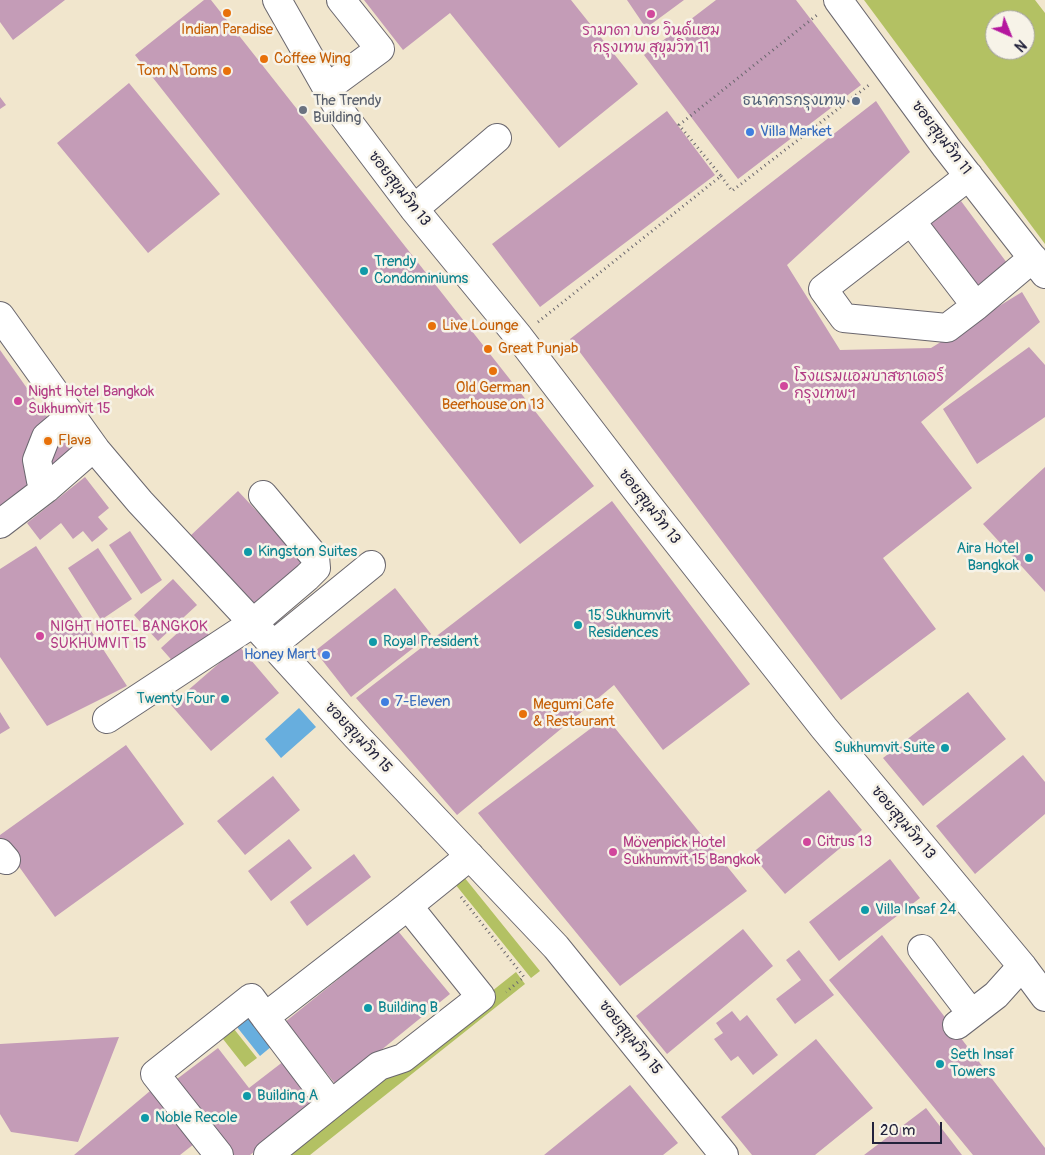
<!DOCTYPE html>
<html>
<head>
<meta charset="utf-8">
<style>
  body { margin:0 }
  #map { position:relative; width:1045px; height:1155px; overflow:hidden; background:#f1e6cd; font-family:Pangolin,sans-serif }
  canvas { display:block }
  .north { position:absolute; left:985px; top:10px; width:50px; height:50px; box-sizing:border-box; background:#f7f3e8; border:1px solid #a29fa3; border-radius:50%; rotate:136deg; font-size:14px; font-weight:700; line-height:20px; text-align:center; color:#22223b }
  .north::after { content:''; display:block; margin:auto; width:18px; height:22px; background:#b5179e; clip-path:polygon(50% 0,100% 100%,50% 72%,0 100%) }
  .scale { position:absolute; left:872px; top:1122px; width:70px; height:22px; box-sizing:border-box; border:2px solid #22223b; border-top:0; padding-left:6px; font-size:15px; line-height:18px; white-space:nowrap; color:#22223b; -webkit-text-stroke:4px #f7f3e8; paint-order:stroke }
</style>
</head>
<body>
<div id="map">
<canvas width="1045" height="1155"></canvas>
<div class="north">N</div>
<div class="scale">20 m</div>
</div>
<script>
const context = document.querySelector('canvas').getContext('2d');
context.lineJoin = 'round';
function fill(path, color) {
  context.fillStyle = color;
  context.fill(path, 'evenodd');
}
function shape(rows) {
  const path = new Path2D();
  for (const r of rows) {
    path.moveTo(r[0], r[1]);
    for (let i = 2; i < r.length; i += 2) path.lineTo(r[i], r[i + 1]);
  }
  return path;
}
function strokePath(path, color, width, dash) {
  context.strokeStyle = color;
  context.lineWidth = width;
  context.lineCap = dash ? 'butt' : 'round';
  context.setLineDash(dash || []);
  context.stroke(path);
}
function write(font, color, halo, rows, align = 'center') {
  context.font = font + ' Pangolin,"Playpen Sans Thai",sans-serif';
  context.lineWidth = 5;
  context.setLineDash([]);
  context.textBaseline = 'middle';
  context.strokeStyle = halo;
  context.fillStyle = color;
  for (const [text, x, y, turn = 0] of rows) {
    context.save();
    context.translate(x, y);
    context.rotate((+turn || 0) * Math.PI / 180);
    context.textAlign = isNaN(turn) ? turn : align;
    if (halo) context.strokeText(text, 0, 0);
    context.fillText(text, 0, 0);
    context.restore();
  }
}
fill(shape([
  [864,0,1035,0,1045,13,1045,244],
  [995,20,1025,20,1025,50,995,50],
  [464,877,540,971,531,978,455,884],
  [516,972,525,984,310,1155,286,1155],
  [234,1029,257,1058,245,1067,223,1039]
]), '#b3c163');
fill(shape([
  [299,708,316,727,281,758,265,739],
  [249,1018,272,1046,260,1056,237,1027]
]), '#67aede');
fill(shape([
  [0,0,65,0,13,40,0,22],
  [204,0,211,0,594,486,520,544,135,55],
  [364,0,571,0,638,84,559,148,450,13,403,50],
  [627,0,684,0,646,28],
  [716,0,796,0,861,85,738,179,644,55],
  [129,83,220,194,148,253,57,143],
  [0,97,6,105,0,109],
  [876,101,910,152,787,265,840,350,931,348,1022,292,1040,322,921,422,972,488,883,558,936,629,841,700,570,339],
  [667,111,715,175,540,307,492,244],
  [961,201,1007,263,970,291,924,229],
  [1029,347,1045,365,1045,417,977,464,943,409],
  [0,350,72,452,0,508],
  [1045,467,1045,592,983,524],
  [85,477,109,508,98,517,108,529,92,542,83,531,73,539,61,523,40,540,27,523],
  [238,491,308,566,258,612,189,537],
  [612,501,750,684,663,750,614,685,457,815,356,698],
  [130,531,162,580,141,594,109,545],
  [36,546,127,686,47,726,0,657,0,569],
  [98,548,132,599,101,620,68,568],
  [173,579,197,605,158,641,134,615],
  [395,588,431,634,351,697,315,651],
  [194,618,209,635,176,665,161,648],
  [239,646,279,693,211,751,171,705],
  [968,692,1006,739,923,806,883,758],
  [0,712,10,728,0,734],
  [606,717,747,891,620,986,478,813],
  [126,745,184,824,55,917,0,840,0,835],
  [1023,755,1045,782,1045,814,975,874,936,826],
  [273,776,300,810,245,855,217,821],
  [829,790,862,830,785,894,751,854],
  [289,839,312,868,271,901,248,871],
  [354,854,371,877,307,926,290,902],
  [890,859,920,898,839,961,809,922],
  [743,929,773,966,667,1054,636,1016],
  [398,931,450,994,337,1086,285,1022],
  [882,935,1045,1148,1045,1155,973,1155,829,980],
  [799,950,834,995,795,1024,776,999,801,980,786,960],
  [732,1011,740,1021,747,1015,778,1055,753,1075,738,1056,731,1061,714,1039,723,1033,716,1023],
  [119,1037,78,1142,11,1132,0,1114,0,1044],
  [816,1039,873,1108,815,1155,752,1155,721,1117],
  [218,1048,249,1088,284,1061,317,1103,250,1155,230,1155,173,1082],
  [630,1085,678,1143,663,1155,544,1155],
  [150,1091,194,1144,180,1155,74,1155],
  [926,1108,962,1155,864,1155]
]), '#c49cb7');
const minor = shape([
  [277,0,340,111,414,209,519,337,637,491,824,728,1022,966,1045,997],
  [838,0,946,147,1045,274],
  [327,88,380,49,341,0],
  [969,176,823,289,844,318,947,328,976,306,1033,258],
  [414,209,497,138],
  [911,221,976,306],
  [0,316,96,450,140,502,253,623,356,736,556,947,724,1155],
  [47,488,41,481,37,460,46,437,71,416],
  [0,524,47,488,94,447],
  [273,645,371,565],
  [107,719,253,623,307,577,316,568,315,557,263,495],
  [0,853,6,860],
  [922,949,971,1013],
  [957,1025,996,995,1022,966],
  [331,1104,265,1017,408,906],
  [219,1155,155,1074,251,998,265,1017],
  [268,1155,379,1066,403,1058,481,997,408,906,470,856]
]);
strokePath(minor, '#6a676e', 30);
strokePath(shape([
  [721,176,732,191,869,85],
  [538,322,721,176,679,125,817,15],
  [461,897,524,977,506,992]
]), '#6a676e', 3, [1, 4]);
strokePath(minor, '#fff', 28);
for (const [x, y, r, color] of [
  [227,13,5,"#e8710a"],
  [651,14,5,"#d1479c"],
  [264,59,5,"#e8710a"],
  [227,71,5,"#e8710a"],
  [856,101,5,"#5c6f8a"],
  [303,110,5,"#6b7280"],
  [750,132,5,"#3f7fe0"],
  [364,271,5,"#0f9aa8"],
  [432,326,5,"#e8710a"],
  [488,349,5,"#e8710a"],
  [493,371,5,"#e8710a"],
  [784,386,5,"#d1479c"],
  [18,401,5,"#d1479c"],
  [48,441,5,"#e8710a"],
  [248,552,5,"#0f9aa8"],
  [1029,558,5,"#0f9aa8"],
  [578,625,5,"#0f9aa8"],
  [40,636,5,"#d1479c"],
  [373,642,5,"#0f9aa8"],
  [326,655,5,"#3f7fe0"],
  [225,699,5,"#0f9aa8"],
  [385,702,5,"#3f7fe0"],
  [523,714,5,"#e8710a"],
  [945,748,5,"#0f9aa8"],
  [807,842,5,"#d1479c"],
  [613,852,5,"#d1479c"],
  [865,910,5,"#0f9aa8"],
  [368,1008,5,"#0f9aa8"],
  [940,1064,5,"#0f9aa8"],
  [247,1096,5,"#0f9aa8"],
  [145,1118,5,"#0f9aa8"]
]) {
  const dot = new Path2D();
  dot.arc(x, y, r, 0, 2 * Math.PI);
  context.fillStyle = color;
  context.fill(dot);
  strokePath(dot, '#f7f3e8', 2);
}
write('15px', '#c56008', '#f7f3e8', [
  ["Indian Paradise",227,30,"center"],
  ["Coffee Wing",274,59],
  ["Tom N Toms",217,71,"right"],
  ["Live Lounge",442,326],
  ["Great Punjab",498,349],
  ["Old German",493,388,"center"],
  ["Beerhouse on 13",493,405,"center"],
  ["Flava",58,441],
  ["Megumi Cafe",533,705],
  ["& Restaurant",533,722]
], 'left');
write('15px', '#b23c85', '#f7f3e8', [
  ["รามาดา บาย วินด์แฮม",651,31,"center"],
  ["กรุงเทพ สุขุมวิท 11",651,48,"center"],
  ["โรงแรมแอมบาสซาเดอร์",794,377],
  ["กรุงเทพฯ",794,394],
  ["Night Hotel Bangkok",28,392],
  ["Sukhumvit 15",28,409],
  ["NIGHT HOTEL BANGKOK",50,627],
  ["SUKHUMVIT 15",50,644],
  ["Citrus 13",817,842],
  ["Mövenpick Hotel",623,843],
  ["Sukhumvit 15 Bangkok",623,860]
], 'left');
write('15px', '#5b616d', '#f7f3e8', [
  ["The Trendy",313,101],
  ["Building",313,118]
], 'left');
write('15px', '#4e5e75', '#f7f3e8', [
  ["ธนาคารกรุงเทพ",846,101]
], 'right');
write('15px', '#366cbe', '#f7f3e8', [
  ["Villa Market",760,132],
  ["Honey Mart",316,655,"right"],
  ["7-Eleven",395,702]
], 'left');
write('15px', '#22223b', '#f7f3e8', [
  ["ซอยสุขุมวิท 11",941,138,53],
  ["ซอยสุขุมวิท 13",399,189,52],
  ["ซอยสุขุมวิท 13",649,507,52],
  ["ซอยสุขุมวิท 15",358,738,47],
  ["ซอยสุขุมวิท 13",903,823,50],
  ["ซอยสุขุมวิท 15",630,1038,51]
]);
write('15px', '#0d838f', '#f7f3e8', [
  ["Trendy",374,262],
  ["Condominiums",374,279],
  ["Aira Hotel",1019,549,"right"],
  ["Bangkok",1019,566,"right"],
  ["Kingston Suites",258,552],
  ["15 Sukhumvit",588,616],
  ["Residences",588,633],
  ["Royal President",383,642],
  ["Twenty Four",215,699,"right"],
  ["Sukhumvit Suite",935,748,"right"],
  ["Villa Insaf 24",875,910],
  ["Building B",378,1008],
  ["Seth Insaf",950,1055],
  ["Towers",950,1072],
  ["Building A",257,1096],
  ["Noble Recole",155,1118]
], 'left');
</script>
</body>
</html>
